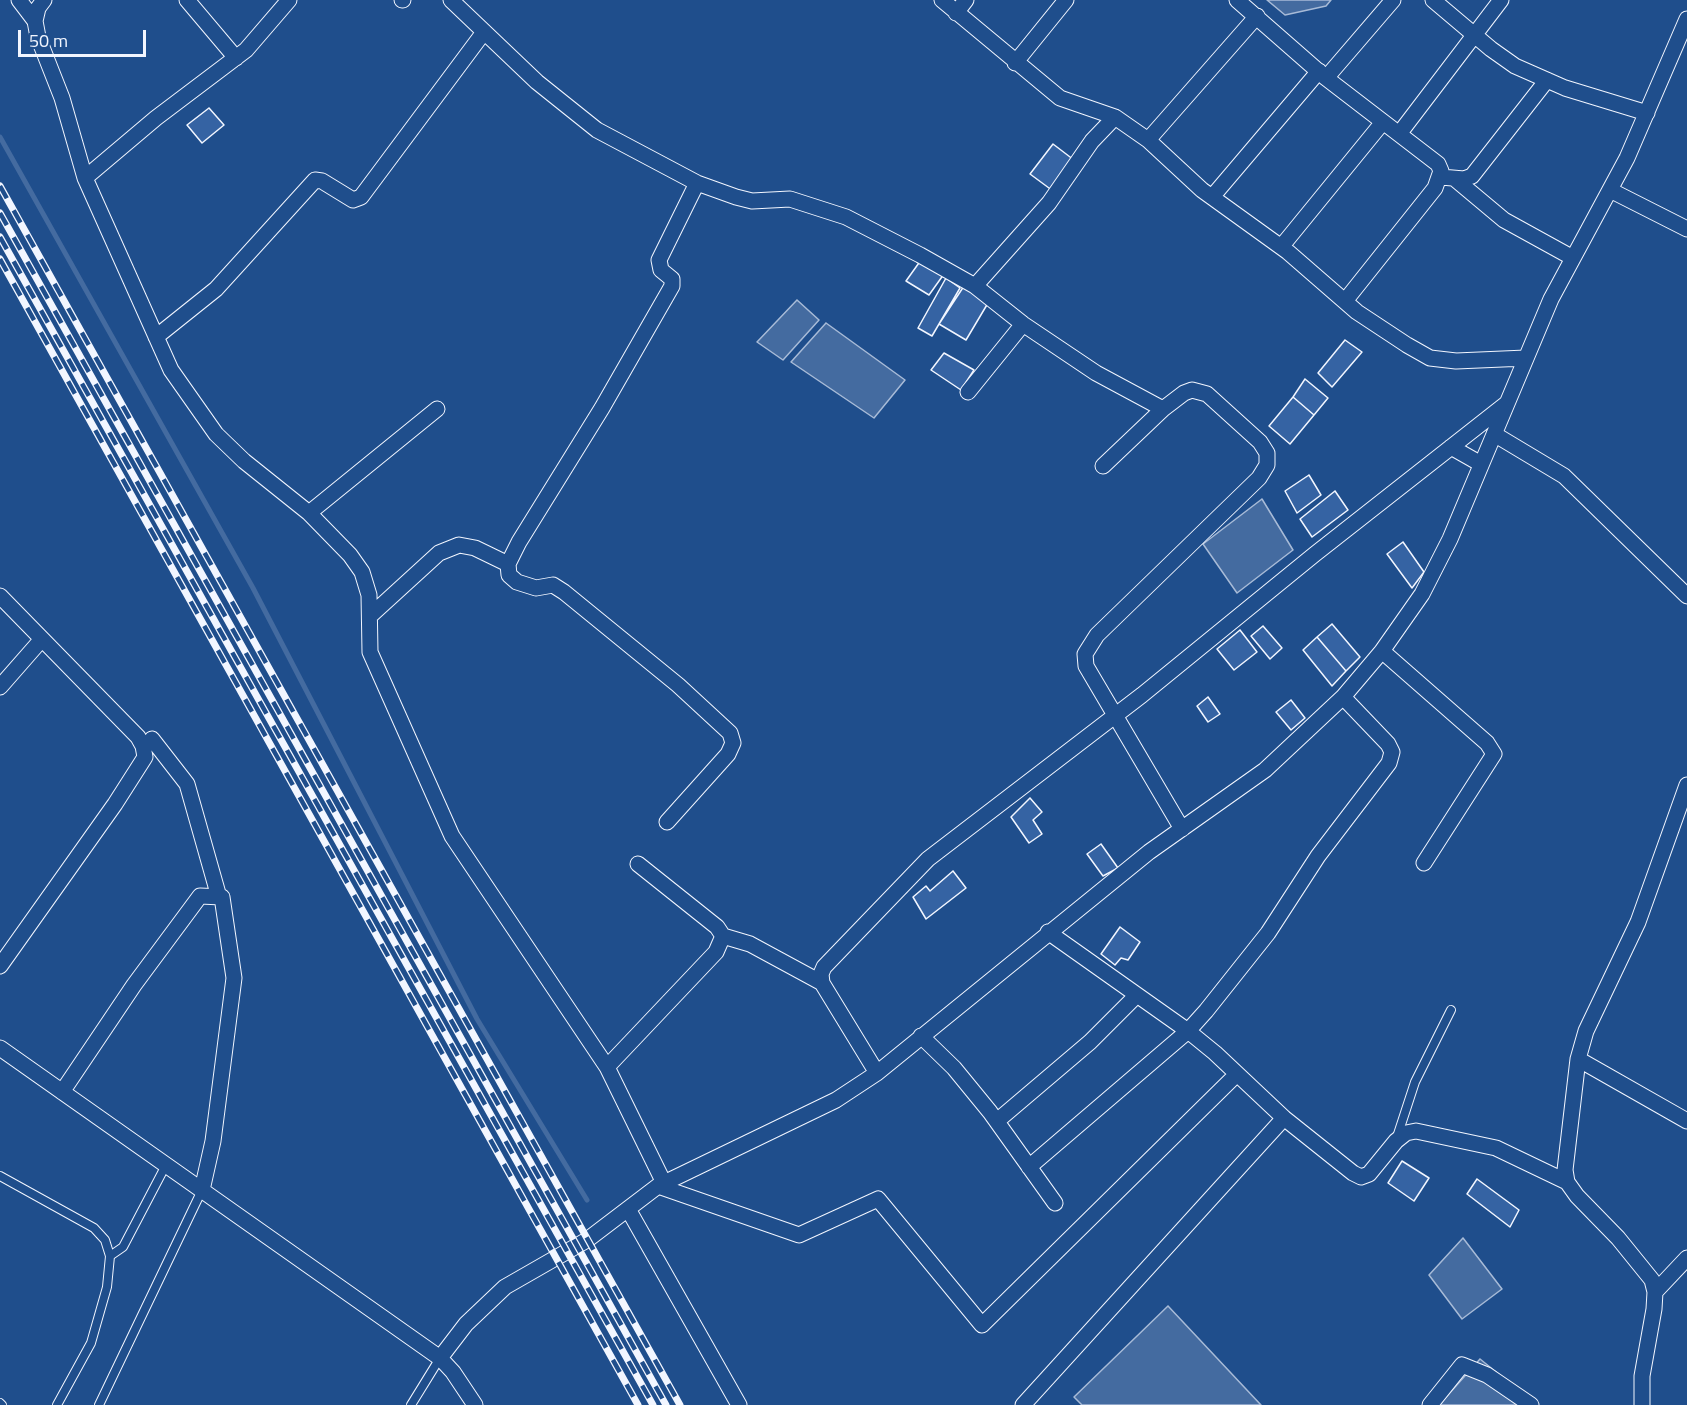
<!DOCTYPE html>
<html>
<head>
<meta charset="utf-8">
<style>
  body { margin:0 }
  #map { position:relative; width:1687px; height:1405px; overflow:hidden; background:#1f4e8c; font-family:"Titillium Web",sans-serif }
  canvas { display:block }
  .scale { position:absolute; left:18px; top:30px; width:128px; height:27px; box-sizing:border-box; border:3px solid #f2f6ff; border-top:0; padding-left:8px; font-size:18px; line-height:21px; white-space:nowrap; color:#f2f6ff; -webkit-text-stroke:4px #1f4e8c; paint-order:stroke }
</style>
</head>
<body>
<div id="map">
<canvas width="1687" height="1405"></canvas>
<div class="scale">50 m</div>
</div>
<script>
const context = document.querySelector('canvas').getContext('2d');
context.lineJoin = 'round';
function fill(path, color) {
  context.fillStyle = color;
  context.fill(path, 'evenodd');
}
function shape(rows) {
  const path = new Path2D();
  for (const r of rows) {
    path.moveTo(r[0], r[1]);
    for (let i = 2; i < r.length; i += 2) path.lineTo(r[i], r[i + 1]);
  }
  return path;
}
function strokePath(path, color, width, dash) {
  context.strokeStyle = color;
  context.lineWidth = width;
  context.lineCap = dash ? 'butt' : 'round';
  context.setLineDash(dash || []);
  context.stroke(path);
}
const water = shape([
  [1267,0,1331,0,1326,6,1285,15,1267,0],
  [797,300,819,320,783,360,757,342,797,300],
  [826,323,905,380,874,418,791,362,826,323],
  [1262,499,1293,550,1237,593,1203,544,1262,499],
  [1463,1238,1502,1289,1462,1319,1429,1275,1463,1238],
  [1168,1306,1261,1405,1082,1405,1074,1397,1168,1306],
  [1480,1359,1537,1405,1439,1405,1480,1359]
]);
fill(water, '#446ba0');
strokePath(water, '#a8bbd7', 1.5);
strokePath(shape([
  [0,137,253,588,477,1019,587,1200]
]), '#446ba0', 5);
const building = shape([
  [209,108,224,125,202,143,187,125,209,108],
  [1053,144,1074,160,1053,191,1030,174,1053,144],
  [921,260,944,274,929,295,906,281,921,260],
  [946,278,960,288,932,336,918,328,946,278],
  [964,286,988,303,966,340,939,324,964,286],
  [1345,340,1362,352,1332,387,1318,373,1345,340],
  [944,353,974,370,961,390,931,370,944,353],
  [1305,379,1328,398,1314,415,1293,397,1305,379],
  [1293,397,1314,415,1290,444,1269,426,1293,397],
  [1309,475,1321,495,1297,513,1285,491,1309,475],
  [1335,491,1348,510,1312,537,1300,519,1335,491],
  [1403,542,1424,572,1412,588,1387,554,1403,542],
  [1332,624,1360,657,1346,671,1317,637,1332,624],
  [1263,626,1282,648,1270,659,1251,636,1263,626],
  [1240,630,1257,652,1234,670,1217,649,1240,630],
  [1317,637,1346,671,1332,686,1303,650,1317,637],
  [1208,697,1220,714,1208,722,1197,706,1208,697],
  [1291,700,1305,718,1291,730,1276,712,1291,700],
  [1030,798,1042,812,1033,820,1042,834,1029,843,1011,817,1030,798],
  [1101,844,1118,868,1103,876,1087,854,1101,844],
  [953,871,966,888,926,919,913,897,926,886,930,891,953,871],
  [1120,927,1140,942,1128,960,1121,958,1115,965,1101,954,1120,927],
  [1402,1161,1429,1178,1414,1201,1388,1183,1402,1161],
  [1477,1179,1519,1210,1510,1227,1467,1194,1477,1179]
]);
fill(building, '#3563a3');
strokePath(building, '#f2f6ff', 1.5);
const lane = shape([
  [1397,1137,1415,1082,1451,1010],
  [0,1176,94,1228,105,1240,110,1256,107,1287,91,1343,57,1405],
  [110,1256,123,1247,166,1165],
  [0,1403,2,1405],
  [99,1405,202,1190],
  [411,1405,440,1358]
]);
const street = shape([
  [19,0,35,21],
  [44,0,38,8,35,21,38,37,62,98,85,178,171,370,216,434,244,461,309,513,350,555,362,572,369,595,370,652,452,836,607,1067,664,1183],
  [187,0,236,58],
  [402,0,403,0],
  [451,0,537,82,597,130,697,183,736,197,752,201,790,199,846,217,920,255,975,286,1023,324,1096,373,1163,409],
  [942,0,1060,98,1115,117,1148,140,1202,190,1288,252,1357,312,1407,345,1430,358,1456,361,1526,358],
  [1237,0,1326,78,1393,0],
  [1433,0,1491,49,1515,66,1565,88,1647,113],
  [956,13,966,0],
  [1015,63,1066,0],
  [1326,78,1438,164,1441,171,1435,188,1345,301],
  [1399,134,1501,0],
  [1148,140,1257,16],
  [1441,177,1464,179,1472,176,1547,80],
  [85,178,156,118,246,50,289,0],
  [1455,179,1504,220,1573,258],
  [1610,190,1687,229],
  [1212,197,1319,71],
  [1281,247,1383,122],
  [975,286,1049,203,1092,141,1115,117],
  [156,337,216,289,315,180,322,181,353,200,361,197,484,32],
  [968,392,1023,324],
  [1494,434,1564,476,1687,596],
  [1451,447,1481,464],
  [1103,466,1163,409,1184,393,1192,390,1207,394,1260,442,1267,453,1267,465,1259,478,1097,635,1085,654,1086,666,1182,829],
  [309,513,437,409],
  [0,596,138,737,143,746,145,757,115,804,0,966],
  [370,616,439,553,459,545,475,548,508,564],
  [1382,651,1487,743,1494,754,1424,863],
  [0,687,42,639],
  [152,739,187,784,219,897],
  [667,822,728,754,733,743,730,733,678,685,564,592,553,585,536,588,517,582,509,575,508,564,519,542,602,408,672,286,672,279,661,270,659,260,697,183],
  [1048,932,1188,1031,1215,1053,1284,1118,1353,1173,1361,1177,1369,1174,1396,1141,1406,1133,1416,1131,1496,1148,1567,1182],
  [723,936,750,944,822,983],
  [921,1036,954,1068,990,1112,1055,1203],
  [0,1048,440,1358,453,1372,475,1405],
  [1578,1059,1687,1121],
  [607,1067,716,952,723,936,717,927,638,864],
  [877,1073,822,983,821,974,824,967,928,859,1142,695,1315,554,1506,404],
  [62,1092,134,985,200,896,222,897,234,978,213,1141,202,1190],
  [997,1121,1090,1042,1137,995],
  [1029,1167,1188,1031,1206,1011,1268,933,1318,856,1389,763,1392,752,1388,744,1343,697],
  [658,1186,799,1235,878,1199,982,1325,1237,1074],
  [628,1209,739,1405],
  [1655,1292,1687,1258],
  [440,1358,466,1324,505,1287,587,1240,658,1186,836,1100,877,1073,1149,852,1265,770,1343,697,1382,651,1422,594,1450,539,1551,299,1627,158,1687,19],
  [1023,1405,1284,1118],
  [1430,1405,1462,1365,1487,1375,1531,1405],
  [1642,1405,1642,1376,1654,1309,1655,1292,1652,1280,1618,1238,1577,1196,1567,1182,1565,1170,1578,1059,1586,1031,1638,922,1687,785]
]);
strokePath(lane, '#f2f6ff', 10);
strokePath(street, '#f2f6ff', 17);
strokePath(lane, '#1f4e8c', 8);
strokePath(street, '#1f4e8c', 15);
const rail = shape([
  [0,186,680,1405],
  [0,213,666,1405],
  [0,237,653,1405],
  [0,259,638,1405]
]);
strokePath(rail, '#f2f6ff', 7);
strokePath(rail, '#1f4e8c', 4.5, [14]);
</script>
</body>
</html>
